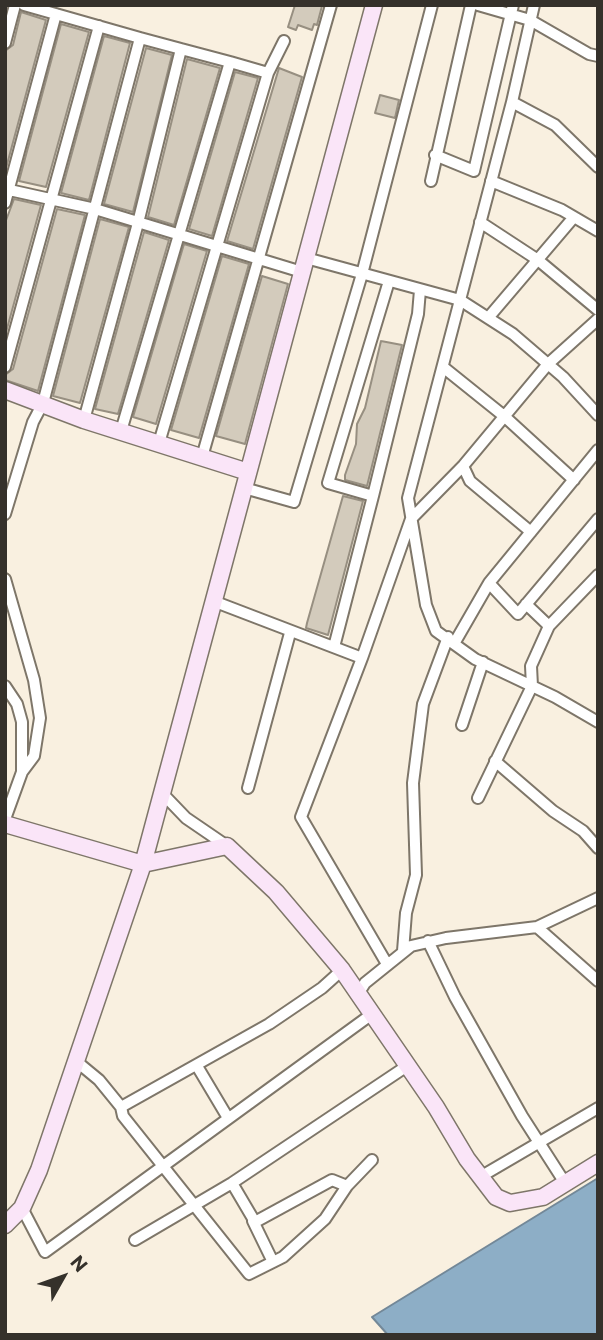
<!DOCTYPE html>
<html>
<head>
<meta charset="utf-8">
<style>
  body { margin:0 }
  #map { position:relative; width:603px; height:1340px; overflow:hidden; background:#f9f0e0; font-family:Commissioner,sans-serif }
  canvas { display:block }
  .frame { position:absolute; inset:0; border:7px solid #35312b; pointer-events:none }
  .north { position:absolute; left:28px; top:1242px; width:70px; height:70px; -webkit-text-stroke:5px #f9f0e0; paint-order:stroke; rotate:50deg; font-size:19px; font-weight:700; line-height:28px; text-align:center; color:#35312b }
  .north::after { content:''; display:block; margin:auto; width:24px; height:32px; background:#35312b; clip-path:polygon(50% 0,100% 100%,50% 72%,0 100%) }
</style>
</head>
<body>
<div id="map">
<canvas width="603" height="1340"></canvas>
<div class="frame"></div>
<div class="north">N</div>
</div>
<script>
const context = document.querySelector('canvas').getContext('2d');
context.lineJoin = 'round';
function fill(path, color) {
  context.fillStyle = color;
  context.fill(path, 'evenodd');
}
function shape(rows) {
  const path = new Path2D();
  for (const r of rows) {
    path.moveTo(r[0], r[1]);
    for (let i = 2; i < r.length; i += 2) path.lineTo(r[i], r[i + 1]);
  }
  return path;
}
function strokePath(path, color, width, dash) {
  context.strokeStyle = color;
  context.lineWidth = width;
  context.lineCap = dash ? 'butt' : 'round';
  context.setLineDash(dash || []);
  context.stroke(path);
}
const water = shape([
  [598,1178,598,1335,388,1335,372,1317,598,1178]
]);
fill(water, '#8daec6');
strokePath(water, '#738898', 2);
const building = shape([
  [295,5,322,6,317,25,314,24,312,30,298,25,296,30,288,27,295,5],
  [21,12,46,20,5,172,5,51,13,45,21,12],
  [61,24,89,32,46,187,19,181,61,24],
  [104,36,130,43,89,200,61,193,104,36],
  [146,48,172,55,133,212,104,204,146,48],
  [187,59,220,68,174,225,148,217,187,59],
  [279,68,302,77,253,249,227,241,279,68],
  [235,72,258,78,212,236,189,229,235,72],
  [380,95,399,100,395,118,375,113,380,95],
  [14,199,41,205,5,336,5,223,14,199],
  [57,209,85,215,38,391,5,380,5,375,13,369,57,209],
  [100,219,129,227,80,403,53,396,100,219],
  [144,232,169,240,118,414,95,409,144,232],
  [184,244,207,251,156,424,133,417,184,244],
  [222,256,249,264,199,438,171,430,222,256],
  [262,276,288,284,245,444,216,436,262,276],
  [381,341,402,345,367,486,345,480,345,475,356,444,357,424,365,408,381,341],
  [343,496,363,501,328,635,306,628,307,623,343,496]
]);
fill(building, '#d3cbbc');
strokePath(building, '#978f81', 2);
const street = shape([
  [478,5,530,20,589,54,598,56],
  [534,5,512,102,555,125,598,167],
  [5,43,15,5],
  [268,73,284,41],
  [512,102,460,300,513,334,563,377,598,415],
  [435,155,474,171,513,5],
  [431,181,471,5],
  [491,181,562,210,598,231],
  [5,189,95,209,302,272],
  [5,203,56,14],
  [480,222,538,260,598,310],
  [306,258,460,300,408,498,426,605,436,631,475,659,555,697,598,722],
  [389,281,328,483,373,496,418,314,420,290],
  [488,318,574,217],
  [5,367,99,26],
  [443,367,504,416,574,480],
  [84,420,138,223,181,49,140,38],
  [121,431,230,62,181,49],
  [159,443,268,73,230,62],
  [202,457,331,5],
  [463,466,470,481,531,532],
  [244,488,294,502,362,274,432,5],
  [5,514,33,422,43,403,140,38,24,5],
  [5,579,34,680,40,718,34,756,22,772,5,819],
  [489,583,598,450],
  [213,601,362,658,411,519,463,466,548,364,598,319],
  [526,604,549,626],
  [455,642,489,583,518,614,598,519],
  [334,647,373,496],
  [362,658,301,817,387,964],
  [5,686,17,704,22,722,22,772],
  [462,725,483,662],
  [495,761,553,811,583,831,598,848],
  [248,788,290,633],
  [162,793,186,818,227,846],
  [478,798,532,686,531,666,549,626,598,575],
  [537,927,598,981],
  [428,941,455,997,522,1116,565,1183],
  [403,951,406,913,416,875,413,783,423,704,448,637],
  [358,994,365,983,411,946,446,938,537,927,598,898],
  [76,1061,99,1080,121,1107,123,1116,249,1274,273,1262],
  [197,1066,228,1118],
  [121,1107,269,1024,322,988,342,970],
  [480,1177,598,1108],
  [232,1183,255,1222,332,1180,347,1186],
  [22,1208,45,1252,372,1014],
  [253,1221,273,1262,283,1257,325,1219,347,1186,372,1160],
  [135,1240,232,1183,407,1066]
]);
const secondary = shape([
  [5,390,84,420,248,472],
  [5,824,143,864,227,846,276,892,342,970,436,1107,467,1159,496,1197,510,1203,543,1197,598,1163],
  [5,1225,22,1208,39,1170,143,864,374,5]
]);
strokePath(street, '#7e7669', 14);
strokePath(secondary, '#7e7669', 19);
strokePath(street, '#fff', 10);
strokePath(secondary, '#fae5f8', 16);
</script>
</body>
</html>
